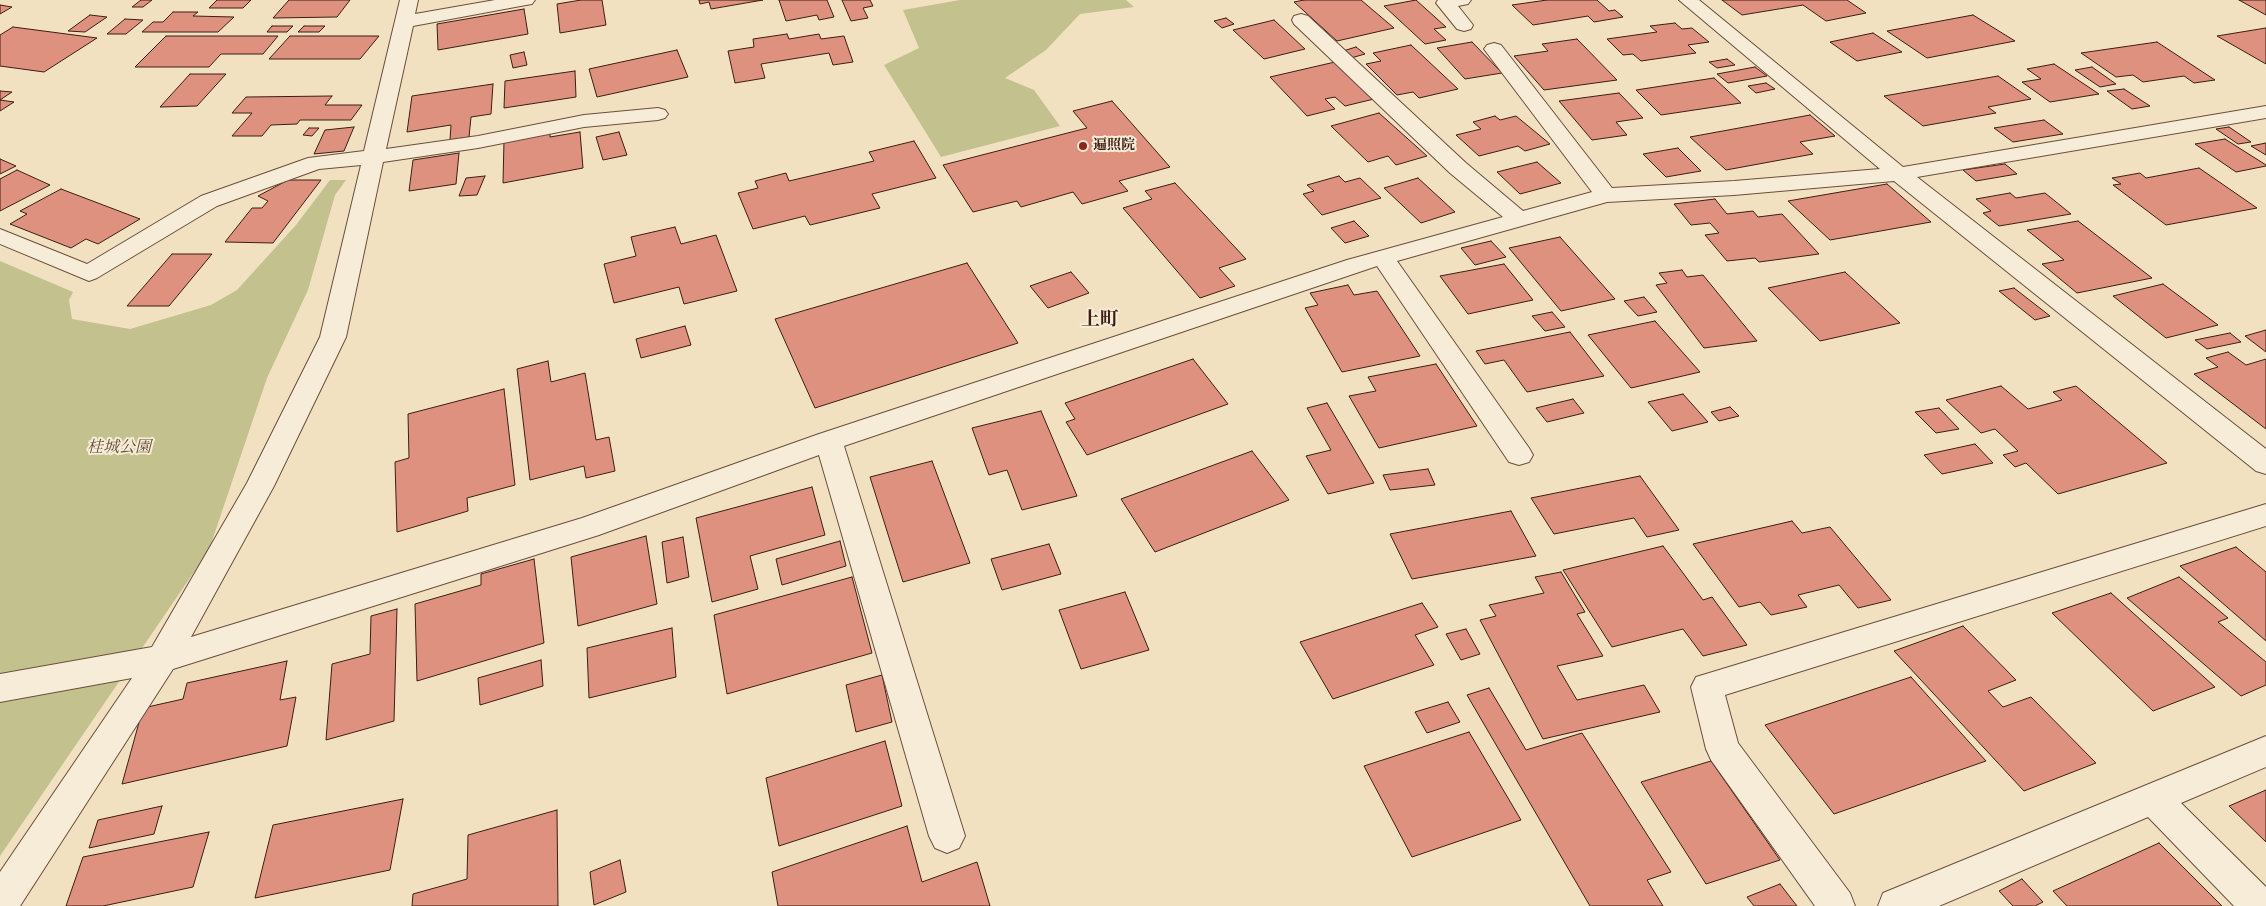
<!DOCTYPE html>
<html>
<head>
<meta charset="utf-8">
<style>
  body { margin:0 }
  canvas { display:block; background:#f2e1c1 }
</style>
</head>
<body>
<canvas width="2266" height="906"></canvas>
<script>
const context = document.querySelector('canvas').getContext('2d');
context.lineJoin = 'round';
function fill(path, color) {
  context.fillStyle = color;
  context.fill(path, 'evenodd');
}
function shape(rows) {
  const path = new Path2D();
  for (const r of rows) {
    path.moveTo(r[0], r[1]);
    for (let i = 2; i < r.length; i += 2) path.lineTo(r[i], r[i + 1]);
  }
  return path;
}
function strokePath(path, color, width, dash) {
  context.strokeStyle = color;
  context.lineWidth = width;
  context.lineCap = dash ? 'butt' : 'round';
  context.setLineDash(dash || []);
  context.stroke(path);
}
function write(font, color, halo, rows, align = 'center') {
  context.font = font + ' "Libre Bodoni","Noto Serif JP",serif';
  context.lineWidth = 4;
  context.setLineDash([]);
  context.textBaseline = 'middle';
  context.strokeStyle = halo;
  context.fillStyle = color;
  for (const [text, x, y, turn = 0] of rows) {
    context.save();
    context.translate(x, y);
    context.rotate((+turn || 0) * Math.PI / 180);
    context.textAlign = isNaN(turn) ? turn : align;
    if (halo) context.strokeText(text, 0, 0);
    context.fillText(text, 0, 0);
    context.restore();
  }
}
fill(shape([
  [960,0,1126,0,1134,7,1080,14,1046,50,1005,78,1034,90,1060,126,941,157,884,65,919,48,903,10],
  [330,180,346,180,335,195,308,290,267,378,209,550,0,856,0,261,73,292,69,300,72,319,130,329,211,305,237,290,296,225]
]), '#c3c18d');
const building = shape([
  [141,0,152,0,143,7,132,7,141,0],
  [217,0,251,0,243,8,209,8,217,0],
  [289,0,350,0,337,17,273,18,289,0],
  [581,0,602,0,606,25,560,33,557,4,581,0],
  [699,0,763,0,711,9,709,2,700,4,699,0],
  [779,0,827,0,834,17,819,20,817,15,786,21,779,0],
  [842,0,870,0,873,6,863,8,868,18,851,21,842,0],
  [1304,0,1361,0,1394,28,1337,41,1294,2,1304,0],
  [1416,0,1446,27,1434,29,1446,40,1425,44,1384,6,1416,0],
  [1547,0,1597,0,1609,11,1615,10,1623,17,1594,22,1588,16,1533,25,1512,5,1547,0],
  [1722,0,1847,0,1866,13,1826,21,1803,5,1742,15,1722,0],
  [2239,0,2266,0,2266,15,2239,0],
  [0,5,12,7,0,14,0,5],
  [524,9,528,34,438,50,437,24,524,9],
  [173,12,198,12,193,16,234,17,218,32,142,32,153,22,163,22,173,12],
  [90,15,107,17,85,32,68,31,90,15],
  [1973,15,2015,41,1927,58,1887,31,1973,15],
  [1226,18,1234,24,1222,28,1214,21,1226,18],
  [125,19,143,20,126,34,107,34,125,19],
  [1274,20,1305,49,1264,59,1233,30,1274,20],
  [1675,23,1682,29,1692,28,1709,42,1688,45,1696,53,1641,61,1633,54,1623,55,1607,39,1657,32,1650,26,1675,23],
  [272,26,293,26,287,32,267,32,272,26],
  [304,26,325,26,319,32,298,32,304,26],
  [13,27,97,38,44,72,0,66,0,35,13,27],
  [2266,28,2266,64,2217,36,2266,28],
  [1873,33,1902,52,1857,61,1830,42,1873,33],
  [787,34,789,39,819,34,821,39,844,36,853,62,833,65,829,53,761,64,765,78,735,83,728,51,754,47,753,39,787,34],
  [166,36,278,36,263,54,221,54,209,67,135,67,166,36],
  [290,36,379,36,360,59,269,59,290,36],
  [1577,39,1617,80,1544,90,1514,56,1548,51,1542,44,1577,39],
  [1472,42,1502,73,1465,79,1437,48,1472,42],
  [2157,42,2215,80,2194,83,2184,76,2143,82,2133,75,2116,77,2081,53,2157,42],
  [1411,45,1458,89,1419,98,1413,92,1397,95,1366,64,1381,61,1373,53,1411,45],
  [1356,47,1365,54,1351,58,1343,51,1356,47],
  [677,50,688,77,597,97,589,69,677,50],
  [524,52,527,65,513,68,510,55,524,52],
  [1727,59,1735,65,1717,68,1709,62,1727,59],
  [1335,62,1374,99,1345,106,1335,97,1325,99,1335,109,1307,116,1270,77,1335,62],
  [2054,64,2099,94,2050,102,2022,82,2041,79,2027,69,2054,64],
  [1755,67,1767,76,1728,83,1717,74,1755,67],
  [2092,67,2116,84,2100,87,2075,70,2092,67],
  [575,71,576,97,504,108,505,81,575,71],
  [190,74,226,74,197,106,160,107,190,74],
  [1998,76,2031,99,1988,107,1996,113,1923,126,1884,96,1998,76],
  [1714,78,1741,103,1661,115,1636,90,1714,78],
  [1766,83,1775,89,1756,93,1748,86,1766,83],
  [493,84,491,114,471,117,469,137,450,140,451,125,407,132,412,96,493,84],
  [2124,89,2150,106,2132,109,2107,91,2124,89],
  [0,91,12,92,0,100,14,102,0,111,0,91],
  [1619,93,1643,118,1616,122,1627,135,1592,140,1559,101,1619,93],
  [332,96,325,105,362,105,351,120,300,120,297,124,271,125,262,136,232,136,252,113,232,113,246,97,332,96],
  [1112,101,1170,167,1119,181,1128,191,1082,204,1073,192,1021,207,1017,201,973,212,943,165,1087,128,1073,111,1112,101],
  [1379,113,1427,156,1396,165,1388,156,1368,162,1331,126,1379,113],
  [1810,115,1835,136,1800,142,1813,154,1726,170,1690,137,1810,115],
  [1495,116,1500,120,1516,116,1550,144,1525,151,1518,146,1479,156,1456,135,1481,129,1473,122,1495,116],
  [2044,120,2063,134,2013,142,1994,128,2044,120],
  [354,127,344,151,314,154,325,130,354,127],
  [2229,127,2251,142,2238,144,2216,129,2229,127],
  [309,128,319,128,312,136,303,135,309,128],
  [580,132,583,168,503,183,504,140,550,133,550,137,580,132],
  [619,132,627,155,603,160,596,137,619,132],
  [2225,139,2266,165,2266,166,2236,172,2195,144,2225,139],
  [914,141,936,178,872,194,880,208,810,225,805,216,753,229,738,193,758,188,755,181,786,173,789,181,874,161,869,152,914,141],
  [2266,143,2266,155,2251,146,2266,143],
  [1678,148,1701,171,1666,177,1643,154,1678,148],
  [459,153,456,184,409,191,413,160,459,153],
  [0,159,16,166,0,174,0,159],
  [1537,162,1561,183,1520,194,1497,172,1537,162],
  [2005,164,2017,174,1976,181,1963,170,2005,164],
  [2199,168,2257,208,2166,225,2113,185,2121,184,2112,178,2140,173,2146,178,2199,168],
  [17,170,50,185,0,211,0,179,17,170],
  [485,176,477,195,459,196,466,178,485,176],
  [1339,176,1345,182,1360,178,1381,198,1322,215,1303,194,1314,191,1307,185,1339,176],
  [1418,178,1455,212,1421,223,1384,188,1418,178],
  [288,180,321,180,273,243,225,242,252,208,262,208,268,201,258,196,288,180],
  [1175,183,1246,259,1219,268,1235,286,1200,298,1123,208,1152,199,1145,191,1175,183],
  [1887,184,1931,222,1830,240,1788,201,1887,184],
  [61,189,140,219,98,244,86,239,71,248,10,224,27,214,20,211,61,189],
  [2010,193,2016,198,2045,193,2071,214,1999,226,1983,213,1991,211,1976,199,2010,193],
  [1715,199,1727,214,1753,211,1758,217,1782,214,1819,254,1759,262,1755,258,1727,261,1705,235,1719,233,1710,223,1691,225,1674,204,1715,199],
  [1354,221,1369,236,1345,243,1331,228,1354,221],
  [2078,221,2152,278,2077,293,2042,264,2064,260,2027,230,2078,221],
  [675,227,681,244,716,235,737,291,684,304,679,287,614,303,604,264,636,256,631,237,675,227],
  [1560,237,1615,299,1561,311,1509,248,1560,237],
  [1491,241,1506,257,1475,265,1461,248,1491,241],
  [172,254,212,254,169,306,127,306,172,254],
  [967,263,1018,343,815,408,775,319,967,263],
  [1504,264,1533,300,1468,314,1440,276,1504,264],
  [1682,270,1687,277,1703,275,1757,341,1704,348,1656,285,1667,283,1659,273,1682,270],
  [1071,272,1089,293,1048,308,1030,286,1071,272],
  [1845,272,1900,323,1820,341,1768,288,1845,272],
  [2163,284,2218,325,2166,338,2113,296,2163,284],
  [1348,285,1354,295,1377,291,1420,356,1342,372,1305,308,1318,305,1310,293,1348,285],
  [2014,288,2050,316,2035,320,1999,291,2014,288],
  [1644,297,1657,312,1638,316,1624,301,1644,297],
  [1552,312,1565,327,1545,331,1532,316,1552,312],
  [1655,321,1700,372,1631,388,1588,335,1655,321],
  [685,326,691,345,641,358,636,339,685,326],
  [2266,330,2266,352,2245,336,2266,330],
  [1570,332,1604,376,1527,392,1504,360,1485,364,1476,351,1570,332],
  [2230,333,2241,342,2207,349,2195,340,2230,333],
  [2228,352,2246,365,2266,359,2266,429,2194,374,2218,367,2206,358,2228,352],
  [1193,359,1228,404,1087,455,1066,422,1075,419,1065,403,1193,359],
  [548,361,551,382,585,373,596,440,609,437,615,471,586,478,584,466,530,480,517,369,548,361],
  [1436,364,1477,426,1379,448,1349,396,1376,391,1368,377,1436,364],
  [2001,386,2028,409,2062,400,2053,392,2076,386,2167,463,2058,494,2026,463,2015,467,2003,455,2018,451,1995,429,1981,433,1946,400,2001,386],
  [504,389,515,485,467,498,468,511,397,532,395,462,409,458,408,414,504,389],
  [1683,394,1708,422,1672,431,1648,402,1683,394],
  [1573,399,1584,413,1547,422,1536,408,1573,399],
  [1327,403,1374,483,1328,494,1306,456,1331,450,1307,408,1327,403],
  [1730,407,1739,416,1719,421,1711,412,1730,407],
  [1939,408,1959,429,1936,433,1915,412,1939,408],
  [1041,411,1077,496,1022,510,1007,470,989,475,972,428,1041,411],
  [1975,444,1993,463,1942,474,1924,455,1975,444],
  [1252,451,1289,500,1155,552,1121,499,1252,451],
  [932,461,970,563,903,582,870,477,932,461],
  [1428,469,1435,485,1390,490,1383,475,1428,469],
  [1640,476,1679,530,1647,537,1634,518,1554,534,1531,498,1640,476],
  [812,487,825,535,750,556,758,589,712,602,696,518,812,487],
  [1511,511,1536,556,1412,579,1390,534,1511,511],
  [1792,521,1802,533,1830,527,1891,600,1858,608,1839,585,1798,595,1807,607,1771,615,1760,602,1739,607,1693,544,1792,521],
  [646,536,657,604,578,626,571,557,646,536],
  [683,537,689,577,667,583,662,542,683,537],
  [840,541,846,566,782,585,776,559,840,541],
  [1049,544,1061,574,1002,590,991,559,1049,544],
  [1663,546,1703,600,1712,597,1747,645,1703,656,1683,629,1612,647,1563,570,1663,546],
  [2236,547,2266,572,2266,641,2180,566,2236,547],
  [534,559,544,643,417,681,415,604,481,585,481,574,534,559],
  [1561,572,1585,612,1577,614,1603,656,1557,666,1577,700,1644,685,1660,712,1543,739,1480,620,1496,616,1489,605,1544,593,1535,577,1561,572],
  [852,577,872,653,727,694,714,615,852,577],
  [2179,577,2228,618,2218,622,2266,662,2266,685,2241,696,2127,598,2179,577],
  [1125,592,1149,650,1081,669,1059,610,1125,592],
  [2111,593,2215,687,2153,711,2052,613,2111,593],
  [1422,603,1438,627,1415,635,1434,665,1333,699,1300,642,1422,603],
  [397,609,394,721,326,740,332,664,370,654,371,616,397,609],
  [1963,626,2016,680,1988,691,2003,707,2031,697,2096,763,2024,791,1894,651,1963,626],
  [672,628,676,677,589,698,587,648,672,628],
  [1466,629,1480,654,1461,660,1446,634,1466,629],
  [541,660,543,686,480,705,478,678,541,660],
  [287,661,280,700,296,697,287,746,122,784,143,708,183,699,187,683,287,661],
  [882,675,892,722,856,732,846,685,882,675],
  [1911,677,1986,761,1834,814,1765,725,1911,677],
  [1489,688,1526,750,1582,733,1671,872,1647,880,1663,906,1590,906,1467,695,1489,688],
  [1448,702,1460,722,1427,733,1415,712,1448,702],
  [1469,732,1521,820,1412,857,1364,766,1469,732],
  [885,741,902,806,779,846,766,778,885,741],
  [1711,761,1780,860,1706,884,1641,782,1711,761],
  [2266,790,2266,842,2229,806,2266,790],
  [403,799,390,870,255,898,273,825,403,799],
  [162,806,154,834,89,848,98,820,162,806],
  [557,810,558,906,412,906,413,894,467,879,468,835,557,810],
  [907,826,922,882,977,862,990,906,778,906,772,872,907,826],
  [209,832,193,887,103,906,66,906,83,857,209,832],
  [2159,843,2222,906,2067,906,2053,891,2159,843],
  [620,860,626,892,594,905,590,872,620,860],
  [2022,879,2043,902,2035,906,2013,906,1999,891,2022,879],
  [1780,884,1797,906,1754,906,1747,897,1780,884]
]);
fill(building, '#df9180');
strokePath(building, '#3c1e11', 1);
const minor = shape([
  [400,0,418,0,415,14,495,0,535,0,532,4,526,5,413,26,386,149,478,136,584,115,658,108,665,110,668,114,665,118,658,120,584,127,478,148,383,162,346,337,274,486,191,637,582,518,819,434,1347,260,1503,217,1450,173,1294,24,1292,20,1294,16,1301,14,1308,16,1466,163,1523,211,1592,192,1484,49,1487,45,1494,43,1501,45,1612,188,1734,181,1880,169,1679,0,1699,0,1903,167,2266,106,2266,118,1917,177,2266,449,2266,474,2256,471,1894,181,1734,195,1607,202,1397,261,1529,448,1533,455,1529,462,1519,465,1509,462,1377,266,844,446,965,836,959,848,947,853,935,848,929,836,819,455,599,535,173,669,20,906,0,906,0,872,132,678,0,702,0,674,152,647,247,483,320,337,361,165,319,169,217,206,97,278,89,281,0,244,0,229,87,264,201,196,308,158,364,151,400,0],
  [1438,0,1471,0,1468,4,1458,6,1473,25,1471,29,1464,31,1457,29,1436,3,1438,0],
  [2266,504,2266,526,1725,695,1738,743,1850,893,1855,906,1815,906,1711,760,1706,749,1691,687,1696,677,2266,504],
  [2266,736,2266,767,2181,803,2266,887,2266,906,2234,906,2148,817,1939,906,1878,906,1883,893,2266,736]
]);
strokePath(minor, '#6a4f3d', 2);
fill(minor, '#f7ecd7');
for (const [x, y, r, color] of [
  [1083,146,5,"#8f2418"]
]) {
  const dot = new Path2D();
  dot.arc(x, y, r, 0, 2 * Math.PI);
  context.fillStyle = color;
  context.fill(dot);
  strokePath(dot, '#f7ecd7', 2);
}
write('bold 14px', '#3c1e11', '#f7ecd7', [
  ["遍照院",1093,146]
], 'left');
write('italic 16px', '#644f36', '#f7ecd7', [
  ["桂城公園",119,448]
]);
write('bold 19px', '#3c1e11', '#f7ecd7', [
  ["上町",1100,320]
]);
</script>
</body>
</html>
